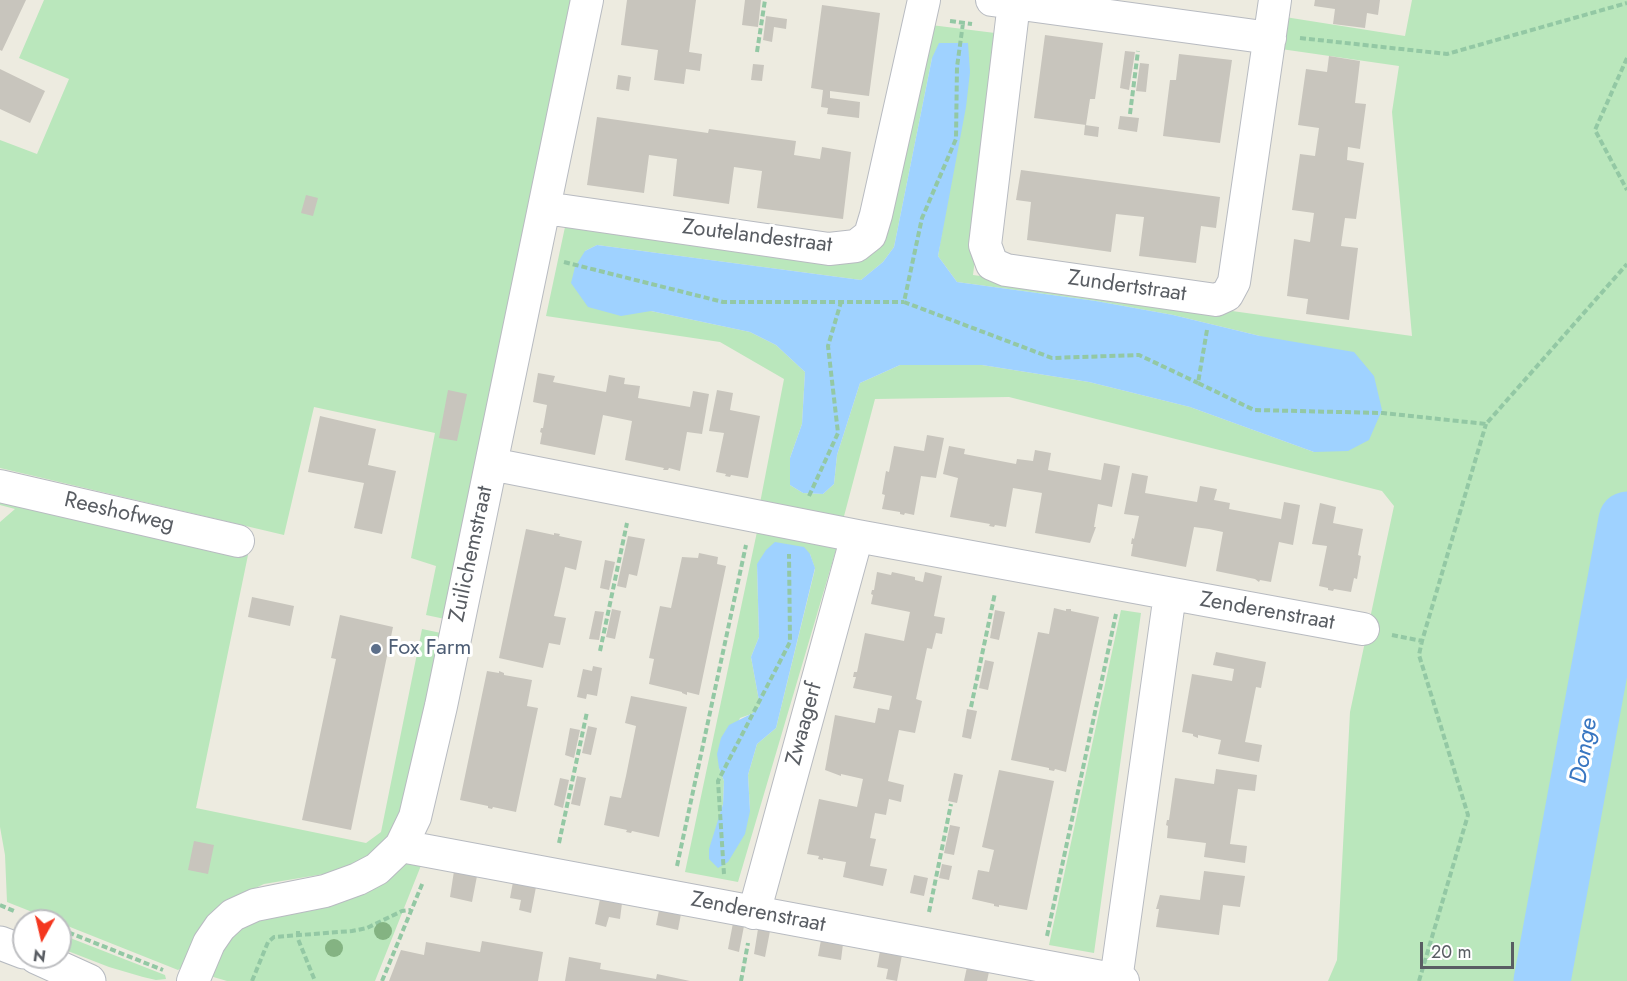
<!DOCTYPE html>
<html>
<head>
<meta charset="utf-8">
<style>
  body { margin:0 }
  #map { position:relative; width:1627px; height:981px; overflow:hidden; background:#edebe0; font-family:Jost,sans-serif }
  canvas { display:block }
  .north { position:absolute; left:12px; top:909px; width:60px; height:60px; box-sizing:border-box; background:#fff; border:2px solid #bdbec1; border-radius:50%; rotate:188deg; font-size:16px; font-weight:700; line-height:24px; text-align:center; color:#595d63 }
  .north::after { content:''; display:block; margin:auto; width:21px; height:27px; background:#f4371f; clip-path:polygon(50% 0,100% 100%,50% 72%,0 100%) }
  .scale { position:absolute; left:1420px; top:942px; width:94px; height:27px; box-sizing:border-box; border:3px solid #595d63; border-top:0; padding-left:8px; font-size:18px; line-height:21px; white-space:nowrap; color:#595d63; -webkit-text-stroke:4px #fff; paint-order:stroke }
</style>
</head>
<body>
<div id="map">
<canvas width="1627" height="981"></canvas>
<div class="north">N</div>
<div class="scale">20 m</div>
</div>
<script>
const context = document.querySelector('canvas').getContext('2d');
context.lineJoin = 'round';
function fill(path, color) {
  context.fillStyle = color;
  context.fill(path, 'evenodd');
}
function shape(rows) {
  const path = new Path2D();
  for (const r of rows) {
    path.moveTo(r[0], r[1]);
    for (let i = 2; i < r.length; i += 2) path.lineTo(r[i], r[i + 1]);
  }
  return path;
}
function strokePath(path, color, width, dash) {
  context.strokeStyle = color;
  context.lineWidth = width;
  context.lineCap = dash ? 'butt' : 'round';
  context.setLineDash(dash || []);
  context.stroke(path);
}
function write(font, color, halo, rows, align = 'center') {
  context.font = font + ' Jost,sans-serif';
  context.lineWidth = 6;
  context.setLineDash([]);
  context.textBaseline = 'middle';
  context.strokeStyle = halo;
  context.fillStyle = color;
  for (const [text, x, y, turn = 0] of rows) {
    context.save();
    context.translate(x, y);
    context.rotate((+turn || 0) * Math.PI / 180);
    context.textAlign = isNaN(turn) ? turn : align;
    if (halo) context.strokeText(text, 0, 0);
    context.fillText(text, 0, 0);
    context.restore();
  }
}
fill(shape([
  [44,0,572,0,445,619,426,615,436,566,411,558,435,433,314,407,284,535,0,468,0,140,37,154,69,79,19,58],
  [1412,0,1627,0,1627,981,1328,981,1337,960,1350,712,1394,506,1382,491,1009,397,875,399,843,520,760,503,784,379,720,342,546,316,565,227,850,262,931,25,1003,34,973,275,1412,336,1392,112,1399,66,1281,49,1285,17,1405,36],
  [932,58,944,219,938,256,957,282,1096,301,1173,315,1260,336,1314,452,1190,407,1089,382,982,365,900,365,860,383,837,455,834,484,823,494,803,493,790,485,790,458,802,424,805,372,776,345,750,332,651,311,585,251,597,245,861,280,883,262,894,247],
  [0,496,248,555,196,808,366,843,381,832,422,629,441,633,401,823,379,850,354,866,330,873,264,884,221,904,202,931,188,964,178,970,60,923,60,921,55,921,7,902,5,855,0,827,0,522,15,509,0,505],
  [758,527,838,543,738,882,685,872],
  [810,554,815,569,776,728,757,744,748,775,750,811,720,816,723,804,724,781,719,768,740,718,754,713,760,706,751,657,759,637,757,564],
  [1121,610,1141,613,1094,953,1049,945],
  [408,860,422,863,375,981,227,981,210,976,228,936,247,918],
  [60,934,165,975,166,979,156,980,143,977,109,967,60,948]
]), '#bae7bc');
fill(shape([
  [939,43,968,43,970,72,966,107,938,256,957,282,1096,301,1173,315,1260,336,1354,352,1374,376,1382,410,1369,440,1348,451,1314,452,1190,407,1089,382,982,365,900,365,860,383,837,455,834,484,823,494,803,493,790,485,790,458,802,424,805,372,776,345,750,332,651,311,621,316,588,307,571,283,575,267,585,251,597,245,861,280,883,262,894,247,932,58],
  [775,542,804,547,810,554,815,568,776,728,757,744,748,775,750,811,745,834,728,862,718,868,709,859,709,849,723,804,724,781,719,768,717,754,721,738,729,725,753,713,760,706,751,657,759,637,757,564,766,550]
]), '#9fd2ff');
strokePath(shape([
  [1542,981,1627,520]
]), '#9fd2ff', 57);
fill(shape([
  [0,0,26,0,2,51,0,50],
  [627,0,696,0,689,52,702,54,700,71,686,69,684,84,654,80,658,50,621,45],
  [745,0,761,0,758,27,742,25],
  [1315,0,1380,0,1378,15,1367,13,1365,28,1333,24,1335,9,1314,6],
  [822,5,880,13,869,96,830,91,830,98,860,102,859,118,827,114,828,108,821,107,823,90,811,88],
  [766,16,787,19,786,29,774,27,772,42,763,40],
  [1045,35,1103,43,1095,99,1090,99,1086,125,1034,118],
  [1125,51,1135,52,1129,90,1120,88],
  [1179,54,1232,60,1220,143,1163,136,1170,80,1176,80],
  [1329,56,1360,61,1355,103,1366,104,1360,149,1348,147,1347,160,1364,163,1356,219,1345,218,1341,246,1358,248,1349,320,1306,314,1308,299,1287,296,1294,239,1310,242,1314,213,1292,210,1300,154,1315,156,1319,128,1298,125,1306,69,1327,72],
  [1140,63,1149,64,1146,92,1136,91],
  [753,64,764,65,762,81,751,80],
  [0,69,45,91,30,123,0,109],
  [618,75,631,77,629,91,616,89],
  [1120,116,1139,118,1137,132,1118,129],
  [597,117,708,133,709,129,796,141,794,155,820,159,822,147,851,152,843,219,757,208,762,171,734,167,729,204,673,196,677,159,649,155,644,193,587,185],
  [1085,125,1099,127,1098,137,1084,135],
  [1021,170,1220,197,1216,228,1201,226,1196,263,1139,256,1144,217,1116,214,1111,252,1027,240,1031,202,1016,200],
  [306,195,318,198,313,216,301,213],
  [538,373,555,376,553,382,606,392,609,375,625,378,624,384,640,386,638,398,690,407,693,391,709,394,702,434,687,432,680,471,669,468,668,470,663,470,664,468,625,460,632,421,603,415,595,455,540,444,542,433,540,432,541,428,543,428,547,405,533,402],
  [448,390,467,394,457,441,439,438],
  [717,390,733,393,730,410,760,416,748,478,731,475,730,477,725,476,726,474,716,472,724,433,709,431],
  [320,416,376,429,368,465,396,471,382,534,354,528,364,483,308,472],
  [927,435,944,438,936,478,921,476,914,515,905,513,904,515,900,514,900,512,882,509,885,495,882,494,886,471,889,472,894,446,924,451],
  [949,446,965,449,964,454,1016,464,1017,459,1033,461,1035,450,1051,453,1048,470,1101,480,1104,463,1120,466,1112,507,1098,504,1094,527,1096,527,1090,543,1035,533,1042,493,1013,488,1006,527,995,525,994,527,989,526,990,524,950,517,958,478,943,474],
  [1132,473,1148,476,1145,493,1197,502,1200,486,1217,489,1214,500,1230,503,1229,509,1281,519,1284,502,1300,505,1293,545,1279,542,1271,582,1260,580,1259,582,1255,579,1216,571,1223,532,1209,529,1194,527,1186,567,1131,556,1133,544,1131,544,1132,538,1134,539,1139,516,1124,514],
  [1320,503,1336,507,1333,523,1363,529,1358,555,1361,556,1357,579,1354,578,1351,592,1334,589,1333,591,1328,590,1328,588,1319,586,1327,546,1312,544],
  [526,529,554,535,554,533,560,534,559,536,582,541,576,570,565,567,560,590,554,616,566,618,560,645,549,643,543,668,499,658],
  [628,536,645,539,637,576,629,574,626,588,617,586],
  [699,553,718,557,717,564,726,566,699,695,687,692,687,695,682,693,682,692,649,684,654,659,649,658,660,606,671,608,682,557,698,558],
  [605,560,615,562,609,590,600,588],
  [877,572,891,575,892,572,915,577,915,580,923,582,925,572,942,576,934,616,945,618,942,634,936,633,932,649,927,648,916,699,922,701,915,733,899,730,888,781,904,785,901,802,889,799,886,815,875,813,870,838,876,839,870,866,887,869,883,886,843,877,846,862,823,858,823,860,818,859,819,856,807,854,819,799,857,807,863,779,841,774,841,776,825,770,835,715,875,723,878,708,889,710,892,696,853,688,856,677,853,677,854,672,857,672,865,633,904,641,910,612,871,604,873,595,871,594,872,590,874,590],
  [252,597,294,606,290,626,248,617],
  [1054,608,1066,611,1066,609,1071,609,1071,611,1099,617,1066,772,1055,769,1054,771,1049,770,1049,768,1011,760,1038,632,1049,634],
  [612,609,621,611,615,639,606,637],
  [995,610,1005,612,999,640,990,638],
  [595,611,604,612,599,640,589,639],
  [340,615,393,627,351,830,302,820,336,659,331,658],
  [1216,652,1266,662,1261,688,1256,687,1245,742,1262,745,1259,762,1218,754,1221,740,1198,735,1198,738,1193,736,1193,734,1182,732,1192,674,1232,681,1234,669,1213,665],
  [985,660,994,662,988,690,979,688],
  [593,666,602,668,597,696,587,694,586,699,577,697,583,669,592,671],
  [487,671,499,673,499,671,504,673,504,675,532,680,527,706,538,708,516,812,493,807,492,809,488,808,488,806,460,800],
  [631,696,687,707,659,837,632,831,631,833,626,832,627,830,604,825,610,796,621,798,626,776,636,726,625,723],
  [967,709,977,711,971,739,962,737],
  [588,726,597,728,591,755,582,753],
  [570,728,580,730,574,758,565,755],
  [1216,769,1257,775,1255,791,1238,789,1230,844,1247,846,1245,863,1204,857,1206,843,1167,838,1168,826,1166,825,1167,820,1169,820,1175,778,1214,784],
  [999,770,1054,781,1027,910,999,905,999,907,994,906,994,904,972,899,978,870,989,872,994,850,982,847],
  [954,773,963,775,957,803,948,801],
  [577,776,586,778,580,806,571,804],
  [560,778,569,780,563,808,554,805],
  [950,825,960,827,954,855,944,853],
  [194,841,214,845,208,874,188,870],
  [942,864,952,866,949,880,939,878],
  [454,871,477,876,472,902,450,897],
  [1204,871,1245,876,1240,907,1223,905,1219,935,1156,927,1159,909,1156,909,1160,895,1200,900],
  [914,875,928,878,924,896,910,893],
  [513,882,536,887,531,913,519,910,521,900,510,898],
  [600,899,622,903,620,919,609,917,606,927,595,924],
  [659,910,681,914,678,930,656,925],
  [733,923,744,926,739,952,728,949],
  [758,929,770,931,765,957,754,954],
  [821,940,843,944,841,960,818,956],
  [482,941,543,952,538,981,389,981,401,950,424,955,426,942,480,952],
  [880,951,902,955,897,981,886,979,888,969,877,967],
  [569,957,601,963,600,969,656,979,657,974,690,981,565,981],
  [967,967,989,972,987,981,964,981]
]), '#c8c5bd');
const street = shape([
  [992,0,1270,38],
  [1014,3,985,245,992,264,1006,270,1216,300,1227,295,1234,282,1275,0],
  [545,208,829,249,856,246,870,235,876,215,924,0],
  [491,464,857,536,1363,629],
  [0,486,238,541],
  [401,846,1123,981],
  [754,913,857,536],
  [1116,980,1170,594],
  [193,981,209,943,220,927,233,915,255,905,325,891,358,879,377,869,401,846,415,817,441,706,587,0]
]);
const secondary = shape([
  [0,943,24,952],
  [36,957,89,981]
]);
strokePath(street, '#b8bbc1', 34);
strokePath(secondary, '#b6bac0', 35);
strokePath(shape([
  [950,21,972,24],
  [963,23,957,67,956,139,922,218,904,302,1052,358,1139,355,1198,383],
  [1300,38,1447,54,1627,3],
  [757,52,765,0],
  [1627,58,1595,130,1627,190],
  [1130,114,1138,51],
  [564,262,723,302,904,302],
  [1207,330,1198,383,1254,410,1383,413,1486,424,1627,264],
  [809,496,838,433,828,346,841,302],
  [1392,635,1422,641,1486,424],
  [600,651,627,523],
  [971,707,995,593],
  [559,843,587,712],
  [677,866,746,545],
  [724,874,718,781,790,642,789,554],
  [0,905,14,911],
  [929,912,951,804],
  [60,929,163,970],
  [298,931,298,939,315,981],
  [1047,936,1116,614],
  [252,981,268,942,274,937,352,931,367,928,402,911,411,910],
  [382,981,423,882],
  [741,981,748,943],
  [1419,981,1468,815,1419,655,1422,641]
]), '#93c8a4', 4, [6, 3]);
strokePath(street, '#fff', 32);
strokePath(secondary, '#fff', 33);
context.fillStyle = '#84b382';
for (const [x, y] of [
  [383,931],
  [334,948]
]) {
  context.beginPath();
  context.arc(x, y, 9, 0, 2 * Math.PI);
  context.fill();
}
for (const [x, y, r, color] of [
  [376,649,6,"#5c6f8a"]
]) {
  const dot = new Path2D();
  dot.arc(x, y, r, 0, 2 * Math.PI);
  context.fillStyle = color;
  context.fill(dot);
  strokePath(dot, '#fff', 2);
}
write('22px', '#595d63', '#fff', [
  ["Zoutelandestraat",757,237,7],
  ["Zundertstraat",1127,287,8],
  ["Reeshofweg",119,513,13],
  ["Zuilichemstraat",472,554,-78],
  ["Zenderenstraat",1267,612,10],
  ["Zwaagerf",805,724,-75],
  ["Zenderenstraat",758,913,11]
]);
write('22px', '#4e5e75', '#fff', [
  ["Fox Farm",388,649]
], 'left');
write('italic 24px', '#3876c1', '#fff', [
  ["Donge",1585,751,-80]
]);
</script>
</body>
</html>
